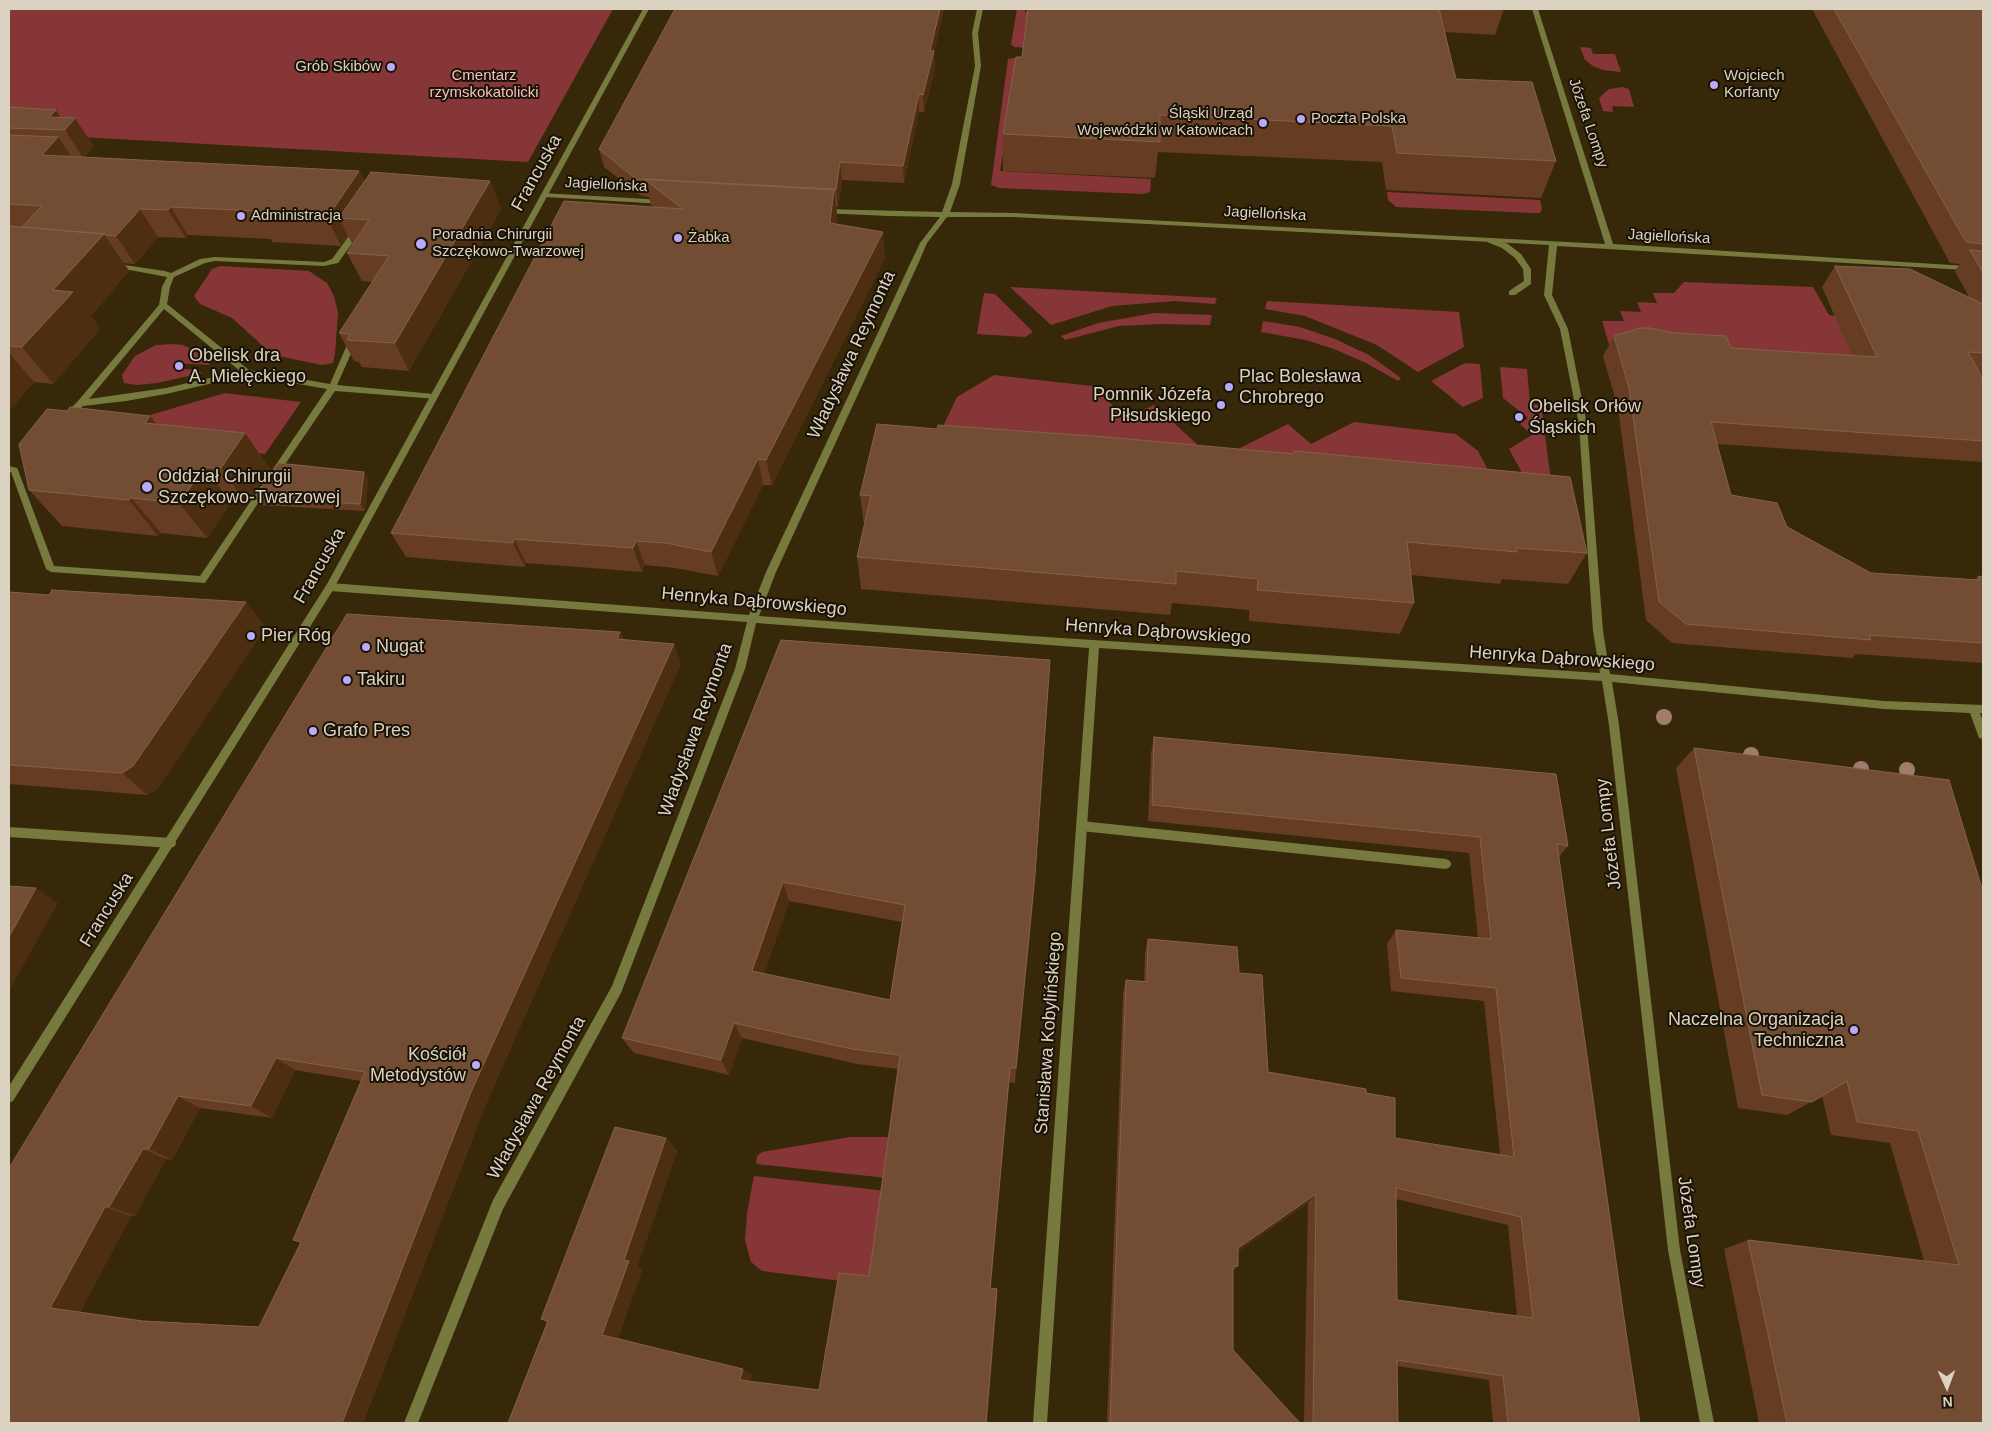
<!DOCTYPE html>
<html>
<head>
<meta charset="utf-8">
<style>
  body { margin:0 }
  #map { position:relative; width:1992px; height:1432px; overflow:hidden; background:#37280a; font-family:Helvetica,sans-serif }
  canvas { display:block }
  .frame { position:absolute; inset:0; border:10px solid #dbd2c1; pointer-events:none }
  .north { position:absolute; left:1922px; top:1362px; width:50px; height:50px; -webkit-text-stroke:4px #191206; paint-order:stroke; rotate:178deg; font-size:14px; font-weight:700; line-height:20px; text-align:center; color:#dbd2c1 }
  .north::after { content:''; display:block; margin:auto; width:18px; height:22px; background:#dbd2c1; clip-path:polygon(50% 0,100% 100%,50% 72%,0 100%) }
</style>
</head>
<body>
<div id="map">
<canvas width="1992" height="1432"></canvas>
<div class="frame"></div>
<div class="north">N</div>
</div>
<script>
const context = document.querySelector('canvas').getContext('2d');
context.lineJoin = 'round';
function fill(path, color) {
  context.fillStyle = color;
  context.fill(path, 'evenodd');
}
function shape(rows) {
  const path = new Path2D();
  for (const r of rows) {
    path.moveTo(r[0], r[1]);
    for (let i = 2; i < r.length; i += 2) path.lineTo(r[i], r[i + 1]);
  }
  return path;
}
function strokePath(path, color, width, dash) {
  context.strokeStyle = color;
  context.lineWidth = width;
  context.lineCap = dash ? 'butt' : 'round';
  context.setLineDash(dash || []);
  context.stroke(path);
}
function write(font, color, halo, rows, align = 'center') {
  context.font = font + ' Helvetica,sans-serif';
  context.lineWidth = 4;
  context.setLineDash([]);
  context.textBaseline = 'middle';
  context.strokeStyle = halo;
  context.fillStyle = color;
  for (const [text, x, y, turn = 0] of rows) {
    context.save();
    context.translate(x, y);
    context.rotate((+turn || 0) * Math.PI / 180);
    context.textAlign = isNaN(turn) ? turn : align;
    if (halo) context.strokeText(text, 0, 0);
    context.fillText(text, 0, 0);
    context.restore();
  }
}
fill(shape([
  [9,9,613,9,528,162,9,133],
  [1017,9,1025,9,1025,12,1032,12,1027,48,1014,47,1011,44],
  [1580,47,1591,48,1593,54,1615,54,1621,72,1603,70,1593,66,1585,60],
  [1013,58,1023,58,1014,90,1000,171,1151,179,1150,192,1143,194,999,188,991,185,1008,59],
  [1622,87,1629,89,1634,107,1612,106,1613,112,1603,111,1599,98,1609,89],
  [1387,192,1540,200,1542,209,1540,213,1534,213,1396,207,1388,200],
  [220,266,309,271,327,283,334,296,338,313,335,354,333,363,322,365,273,355,232,318,200,304,194,296,212,269],
  [1684,282,1813,287,1829,315,1841,317,1868,374,1611,351,1602,321,1624,321,1620,311,1641,312,1637,302,1657,303,1653,293,1674,293],
  [1010,287,1217,298,1215,304,1175,301,1112,306,1051,325],
  [984,293,995,294,1033,332,1025,337,977,334],
  [1267,301,1459,312,1464,347,1418,372,1377,345,1305,316,1265,309],
  [1155,313,1212,315,1210,325,1161,324,1119,326,1065,340,1061,336,1098,323],
  [1263,321,1300,327,1335,339,1369,355,1401,378,1398,381,1366,363,1334,349,1306,340,1261,332],
  [172,344,183,345,194,350,210,365,174,363,173,368,196,370,202,373,157,383,137,385,124,383,122,375,135,356,156,345],
  [1465,363,1480,364,1483,398,1463,407,1431,381],
  [1500,367,1527,369,1530,404,1541,405,1554,503,1538,502,1509,449,1532,435,1520,424,1528,418,1503,398],
  [994,375,1092,386,1126,418,1154,405,1197,444,1196,476,929,456,957,397],
  [225,393,301,402,265,454,130,441,150,415],
  [1354,422,1456,434,1478,451,1503,499,1228,454,1288,424,1311,444],
  [850,1137,893,1137,887,1178,756,1164,757,1156,762,1152],
  [754,1176,886,1191,873,1285,762,1271,751,1262,745,1240,747,1213]
]), '#873637');
fill(shape([
  [354,229,361,231,338,263,324,266,215,261,205,263,174,277,170,287,167,304,249,370,330,384,350,338,354,335,358,338,337,385,434,394,437,395,437,399,335,391,277,476,274,477,271,476,270,474,271,472,327,389,247,375,166,394,126,401,83,406,70,419,64,419,64,415,78,401,159,305,162,287,167,277,114,267,111,267,111,263,165,271,171,273,200,259,215,257,324,262,332,259,354,229],
  [164,309,240,371,166,388,89,399,164,309],
  [1487,238,1493,238,1508,244,1521,254,1531,269,1531,284,1515,295,1509,295,1509,291,1524,281,1523,269,1515,258,1502,248,1487,242,1487,238],
  [9,466,17,468,18,470,54,566,200,576,261,486,267,486,268,488,205,583,51,572,46,569,11,472,9,472,9,466],
  [1081,821,1446,859,1450,861,1451,864,1450,867,1446,869,1081,831,1077,829,1076,826,1077,823,1081,821]
]), '#777a3e');
fill(shape([
  [977,9,983,9,978,33,981,66,960,184,950,212,1014,213,1605,244,1532,9,1538,9,1613,244,1983,267,1983,271,1557,246,1552,295,1568,329,1587,425,1603,631,1610,674,1884,701,1983,705,1983,713,1980,713,1983,722,1983,739,1979,738,1970,713,1884,709,1612,682,1619,725,1680,1250,1714,1423,1700,1423,1668,1250,1609,725,1602,681,1099,648,1047,1423,1033,1423,1089,648,756,623,745,669,621,993,503,1209,418,1423,404,1423,493,1200,612,986,735,669,747,622,330,591,325,587,330,583,749,615,766,572,910,264,920,243,940,217,888,216,823,213,819,211,823,209,942,212,952,184,975,66,972,33,977,9],
  [947,217,1014,217,1549,245,1544,295,1560,329,1579,425,1593,631,1600,673,1031,636,759,616,776,572,918,264,927,243,947,217],
  [542,193,664,200,668,202,664,204,545,197,542,197,542,193],
  [9,827,171,838,175,840,176,843,175,846,171,848,9,837,9,827]
]), '#777a3e');
fill(shape([
  [643,9,649,9,333,590,13,1101,9,1103,9,1086,327,584,643,9]
]), '#777a3e');
context.fillStyle = '#a07c6d';
for (const [x, y] of [
  [1664,717],
  [1751,755],
  [1861,769],
  [1907,770]
]) {
  context.beginPath();
  context.arc(x, y, 8, 0, 2 * Math.PI);
  context.fill();
}
fill(shape([
  [675,9,944,9,934,53,935,69,924,112,919,112,904,183,842,180,838,207,836,207,837,215,836,224,885,258,772,485,763,485,718,576,675,568,645,565,642,572,526,563,525,567,406,557,391,533,654,207,651,205,649,197,641,196,604,167,599,149],
  [1026,9,1504,9,1495,35,1445,32,1456,79,1556,161,1541,198,1386,190,1382,162,1158,152,1155,178,1003,171,1003,134,1022,57,1028,12,1026,11],
  [1812,9,1983,9,1983,374,1980,374,1983,379,1983,462,1717,444,1731,495,1871,573,1975,580,1978,576,1983,577,1983,663,1856,654,1852,658,1672,643,1646,620,1618,408,1603,356,1614,336,1731,348,1852,356,1822,287,1835,266,1969,297,1955,271,1960,264,1950,263],
  [9,107,61,118,94,146,84,157,359,171,365,182,490,181,501,209,409,371,362,367,359,362,354,361,339,333,373,282,362,281,347,253,353,245,348,236,341,246,272,242,271,239,188,235,186,238,158,237,135,264,124,263,129,271,91,316,100,329,53,384,34,382,9,411],
  [150,416,157,424,245,433,270,469,247,504,231,503,207,538,161,533,158,536,62,526,29,490],
  [937,429,1293,454,1294,451,1587,553,1568,584,1502,579,1500,584,1411,575,1414,603,1400,634,1249,621,1249,610,1172,603,1170,615,861,589,857,557,864,525,860,495],
  [368,479,365,511,260,505,255,497],
  [9,592,266,627,158,788,147,795,9,784],
  [620,632,624,640,681,663,486,1104,363,1423,9,1423,9,1168],
  [295,1070,361,1081,293,1240,301,1243,259,1327,143,1321,80,1312,131,1216,135,1216,166,1159,172,1160,200,1108,272,1118],
  [781,640,1034,894,1015,1083,1009,1082,991,1288,997,1289,997,1298,987,1423,508,1423,547,1322,541,1319,666,1138,677,1151,637,1267,642,1270,618,1338,752,1375,750,1381,819,1390,869,1276,898,1069,857,1064,742,1038,729,1075,634,1053,622,1038],
  [789,901,902,922,890,1000,764,974],
  [1154,737,1568,846,1559,857,1626,1332,1640,1423,1493,1423,1489,1380,1397,1366,1398,1423,1304,1423,1308,1203,1238,1251,1238,1266,1233,1271,1233,1350,1300,1423,1107,1423,1123,993,1126,980,1144,981,1145,953,1148,939,1239,973,1268,1072,1366,1093,1395,1138,1500,1154,1484,1001,1391,991,1387,944,1396,930,1478,938,1469,853,1148,821,1151,754],
  [1396,1199,1508,1225,1517,1316,1397,1300],
  [1694,748,1949,780,1983,1423,1759,1423,1724,1249,1748,1240,1924,1261,1890,1143,1831,1135,1822,1096,1787,1115,1738,1108,1676,768]
]), '#663d22');
fill(shape([
  [940,9,944,9,934,53,935,69,924,112,923,95,930,51],
  [919,94,919,112,904,183,903,166],
  [56,110,67,127,75,118,94,146,83,158,65,130,49,117],
  [58,137,77,165,42,155],
  [840,162,842,180,838,207,836,190],
  [359,171,373,199,339,218,348,236,341,246,327,218],
  [490,181,501,209,409,371,395,343],
  [834,189,837,215,833,249,830,223],
  [171,207,188,235,186,238,168,210],
  [140,209,158,237,135,264,116,236],
  [883,232,885,258,772,485,766,460],
  [104,234,129,271,91,316,100,329,53,384,22,347,53,290],
  [9,353,34,382,9,411],
  [150,416,178,452,145,423],
  [245,433,270,469,247,504,221,468],
  [758,459,763,485,718,576,711,552],
  [205,467,231,503,207,538,179,503],
  [364,472,368,479,365,511,360,504],
  [131,498,161,533,158,536,129,500],
  [514,539,526,563,525,567,513,543],
  [636,541,645,565,642,572,633,548],
  [246,602,266,627,158,788,147,795,122,773],
  [620,632,628,651,617,639],
  [674,644,681,663,486,1104,363,1423,342,1423,471,1092],
  [1050,660,1034,894,1015,1083,1016,1068],
  [783,882,789,901,759,988,752,971],
  [36,888,58,903,9,991,9,937],
  [734,1023,742,1038,729,1075,721,1060],
  [276,1058,295,1070,272,1118,251,1106],
  [1010,1068,1009,1082,990,1297,990,1288],
  [178,1096,200,1108,172,1160,149,1149],
  [666,1138,677,1151,637,1267,642,1270,617,1342,602,1335,624,1260],
  [143,1149,166,1159,135,1216,109,1207],
  [1316,1194,1308,1203,1232,1256,1238,1248],
  [105,1207,131,1216,79,1315,50,1308],
  [997,1289,987,1423,986,1423],
  [743,1369,752,1375,749,1385,740,1380]
]), '#4e2e11');
const building = shape([
  [675,9,940,9,930,51,934,51,923,95,919,94,903,166,840,162,836,190,636,179,599,149,675,9],
  [1028,9,1439,9,1456,79,1532,82,1556,161,1397,153,1392,126,1160,115,1160,142,1003,134,1016,57,1022,57,1028,9],
  [1834,9,1983,9,1983,244,1966,242,1834,9],
  [9,107,56,110,49,117,75,118,65,130,9,128,9,107],
  [9,135,58,137,42,155,359,171,327,218,257,214,258,211,171,207,168,210,140,209,116,236,105,235,104,234,22,227,42,206,9,204,9,135],
  [371,172,490,181,395,343,347,340,350,334,339,333,389,256,347,253,369,220,339,218,371,172],
  [644,179,834,189,830,223,883,232,766,460,758,459,711,552,666,543,636,541,633,548,514,539,513,543,391,533,564,201,683,209,644,179],
  [9,226,104,234,53,290,73,292,22,347,9,346,9,226],
  [1970,250,1983,251,1983,273,1970,250],
  [1835,266,1910,269,1983,304,1983,353,1968,352,1983,379,1983,441,1711,422,1731,495,1777,503,1787,527,1871,573,1980,580,1978,576,1983,577,1983,643,1869,635,1871,640,1686,624,1659,602,1629,388,1614,336,1640,328,1650,328,1674,333,1726,336,1731,348,1877,357,1835,266],
  [70,407,150,416,145,423,245,433,221,468,205,467,179,503,131,498,129,500,29,490,19,444,47,409,67,411,70,407],
  [877,424,937,429,938,425,1106,437,1294,454,1294,451,1570,477,1587,553,1516,548,1517,552,1407,542,1414,603,1257,590,1258,579,1176,571,1176,584,857,557,871,496,860,495,877,424],
  [278,463,364,472,360,504,255,497,278,463],
  [52,590,246,602,133,766,122,773,9,765,9,592,49,595,52,590],
  [347,614,620,632,617,639,674,644,471,1092,342,1423,9,1423,9,1168,347,614],
  [276,1058,365,1072,293,1240,301,1242,259,1327,143,1321,50,1308,105,1207,109,1207,143,1149,149,1149,178,1096,251,1106,276,1058],
  [781,640,1050,660,1035,875,1016,1068,1010,1068,990,1288,997,1289,986,1423,508,1423,548,1321,541,1319,615,1127,666,1138,624,1260,629,1261,602,1335,743,1369,740,1380,819,1390,839,1273,869,1276,900,1055,852,1049,734,1023,721,1060,622,1038,781,640],
  [783,882,905,905,890,1000,752,971,783,882],
  [1154,737,1556,774,1568,846,1557,844,1626,1332,1640,1423,1508,1423,1503,1376,1397,1360,1398,1423,1313,1423,1316,1194,1238,1248,1238,1266,1233,1266,1233,1350,1300,1423,1110,1423,1126,980,1147,982,1148,939,1237,947,1239,973,1262,975,1268,1072,1366,1089,1366,1093,1395,1098,1395,1138,1514,1157,1496,988,1401,978,1396,930,1491,939,1480,837,1152,805,1154,737],
  [1396,1188,1521,1217,1533,1318,1397,1300,1396,1188],
  [1694,748,1949,780,1983,892,1983,1423,1787,1423,1748,1240,1959,1265,1918,1131,1857,1122,1847,1081,1812,1102,1762,1095,1694,748],
  [9,886,36,888,9,937,9,886]
]);
fill(building, '#724d33');
strokePath(building, '#836249', 1);
for (const [x, y, r, color] of [
  [391,67,5,"#b9abf7"],
  [1714,85,5,"#b9abf7"],
  [1301,119,5,"#b9abf7"],
  [1263,123,5,"#b9abf7"],
  [241,216,5,"#b9abf7"],
  [678,238,5,"#b9abf7"],
  [421,244,6,"#b9abf7"],
  [179,366,5,"#b9abf7"],
  [1229,387,5,"#b9abf7"],
  [1221,405,5,"#b9abf7"],
  [1519,417,5,"#b9abf7"],
  [147,487,6,"#b9abf7"],
  [251,636,5,"#b9abf7"],
  [366,647,5,"#b9abf7"],
  [347,680,5,"#b9abf7"],
  [313,731,5,"#b9abf7"],
  [1854,1030,5,"#b9abf7"],
  [476,1065,5,"#b9abf7"]
]) {
  const dot = new Path2D();
  dot.arc(x, y, r, 0, 2 * Math.PI);
  context.fillStyle = color;
  context.fill(dot);
  strokePath(dot, '#191206', 2);
}
write('15px', '#dbd2c1', '#191206', [
  ["Grób Skibów",381,67,"right"],
  ["Wojciech",1724,76],
  ["Korfanty",1724,93],
  ["Śląski Urząd",1253,114,"right"],
  ["Wojewódzki w Katowicach",1253,131,"right"],
  ["Poczta Polska",1311,119],
  ["Administracja",251,216],
  ["Poradnia Chirurgii",432,235],
  ["Szczękowo-Twarzowej",432,252],
  ["Żabka",688,238]
], 'left');
write('15px', '#f6c1be', '#191206', [
  ["Cmentarz",484,76],
  ["rzymskokatolicki",484,93]
]);
write('15px', '#dbd2c1', '#191206', [
  ["Józefa Lompy",1588,123,71],
  ["Jagiellońska",606,185,3],
  ["Jagiellońska",1265,214,3],
  ["Jagiellońska",1669,237,3]
]);
write('18px', '#dbd2c1', '#191206', [
  ["Francuska",537,173,-61],
  ["Władysława Reymonta",852,355,-65],
  ["Francuska",320,566,-60],
  ["Henryka Dąbrowskiego",754,602,5],
  ["Henryka Dąbrowskiego",1158,632,4],
  ["Henryka Dąbrowskiego",1562,659,4],
  ["Władysława Reymonta",696,730,-70],
  ["Józefa Lompy",1609,834,-97],
  ["Francuska",107,910,-58],
  ["Stanisława Kobylińskiego",1049,1033,-86],
  ["Władysława Reymonta",537,1098,-61],
  ["Józefa Lompy",1691,1232,82]
]);
write('18px', '#dbd2c1', '#191206', [
  ["Obelisk dra",189,356],
  ["A. Mielęckiego",189,377],
  ["Plac Bolesława",1239,377],
  ["Chrobrego",1239,398],
  ["Pomnik Józefa",1211,395,"right"],
  ["Piłsudskiego",1211,416,"right"],
  ["Obelisk Orłów",1529,407],
  ["Śląskich",1529,428],
  ["Oddział Chirurgii",158,477],
  ["Szczękowo-Twarzowej",158,498],
  ["Pier Róg",261,636],
  ["Nugat",376,647],
  ["Takiru",357,680],
  ["Grafo Pres",323,731],
  ["Naczelna Organizacja",1844,1020,"right"],
  ["Techniczna",1844,1041,"right"],
  ["Kościół",466,1055,"right"],
  ["Metodystów",466,1076,"right"]
], 'left');
</script>
</body>
</html>
